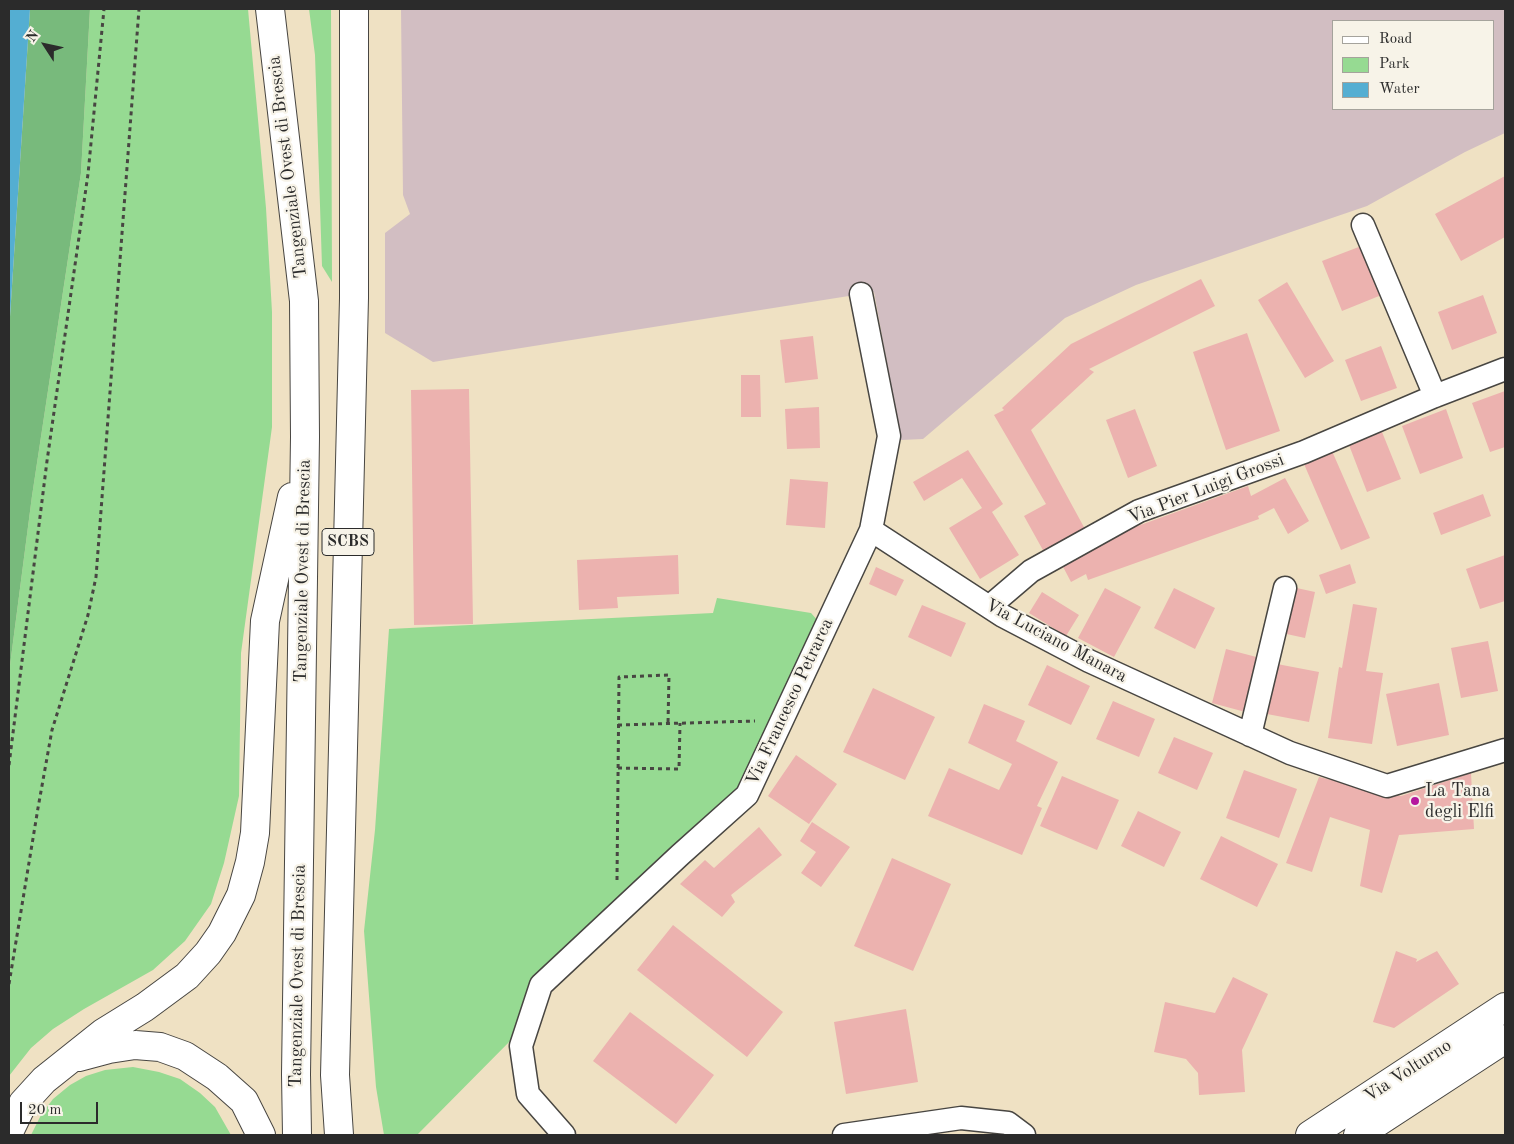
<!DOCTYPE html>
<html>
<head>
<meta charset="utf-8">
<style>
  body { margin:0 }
  #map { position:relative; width:1514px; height:1144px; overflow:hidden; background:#efe1c3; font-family:"Old Standard TT",serif }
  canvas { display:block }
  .frame { position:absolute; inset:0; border:10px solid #2b2b2b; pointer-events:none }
  .legend { position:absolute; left:1332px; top:20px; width:162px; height:90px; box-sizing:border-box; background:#f7f3e8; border:1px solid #a5a39c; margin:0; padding:6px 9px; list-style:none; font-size:15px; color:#2b2b2b }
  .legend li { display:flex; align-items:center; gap:10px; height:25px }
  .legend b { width:25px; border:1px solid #a5a39c }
  .north { position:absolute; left:20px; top:20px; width:50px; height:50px; -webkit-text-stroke:4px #f7f3e8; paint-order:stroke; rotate:305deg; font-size:14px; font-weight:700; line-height:20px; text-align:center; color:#2b2b2b }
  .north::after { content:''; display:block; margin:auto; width:18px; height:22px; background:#2b2b2b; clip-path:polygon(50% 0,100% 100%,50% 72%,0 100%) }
  .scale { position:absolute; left:20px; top:1102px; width:78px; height:22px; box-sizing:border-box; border:2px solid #2b2b2b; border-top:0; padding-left:6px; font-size:15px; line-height:18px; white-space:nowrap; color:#2b2b2b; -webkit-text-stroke:4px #f7f3e8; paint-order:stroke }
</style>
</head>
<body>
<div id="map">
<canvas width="1514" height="1144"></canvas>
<div class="frame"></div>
<ul class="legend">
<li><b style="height:6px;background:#fff"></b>Road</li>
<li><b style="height:14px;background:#96da92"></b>Park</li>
<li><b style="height:14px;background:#54aed2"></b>Water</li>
</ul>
<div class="north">N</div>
<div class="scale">20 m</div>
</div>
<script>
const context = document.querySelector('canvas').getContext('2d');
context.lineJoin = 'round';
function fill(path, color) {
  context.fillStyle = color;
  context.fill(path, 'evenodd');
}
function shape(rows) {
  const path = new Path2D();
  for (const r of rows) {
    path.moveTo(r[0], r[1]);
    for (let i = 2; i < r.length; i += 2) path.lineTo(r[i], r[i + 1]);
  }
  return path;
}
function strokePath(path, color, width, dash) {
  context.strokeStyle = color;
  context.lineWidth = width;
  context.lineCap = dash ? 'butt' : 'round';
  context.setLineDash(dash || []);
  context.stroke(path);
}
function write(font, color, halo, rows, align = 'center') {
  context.font = font + ' "Old Standard TT",serif';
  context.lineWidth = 4.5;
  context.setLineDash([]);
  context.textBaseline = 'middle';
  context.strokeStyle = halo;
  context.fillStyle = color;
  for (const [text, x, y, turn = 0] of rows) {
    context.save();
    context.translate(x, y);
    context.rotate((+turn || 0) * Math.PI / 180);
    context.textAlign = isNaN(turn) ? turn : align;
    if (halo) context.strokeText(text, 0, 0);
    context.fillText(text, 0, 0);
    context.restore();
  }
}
fill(shape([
  [401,9,1505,9,1505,133,1465,152,1367,206,1136,285,1065,318,923,439,901,440,874,292,433,362,385,333,385,233,410,214,403,195],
  [1333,21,1493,21,1493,109,1333,109]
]), '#d2bec2');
fill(shape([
  [90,9,248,9,266,208,272,312,272,427,241,653,239,796,224,863,211,904,185,941,153,970,84,1009,53,1029,31,1048,9,1076,9,673,32,496,81,173],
  [309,9,331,9,332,282,322,266,315,55],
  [717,598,811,613,819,622,746,777,732,796,535,980,517,1034,417,1135,384,1135,376,1087,364,931,375,830,389,629,713,613],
  [133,1067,159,1072,180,1079,200,1093,215,1107,231,1135,31,1135,41,1115,53,1099,70,1085,86,1076,105,1070]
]), '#96da92');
fill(shape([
  [30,9,90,9,81,173,32,496,9,673,9,332]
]), '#78ba7c');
fill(shape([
  [9,9,30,9,9,332]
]), '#54aed2');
fill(shape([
  [1505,176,1505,237,1461,261,1435,214],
  [1364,245,1384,294,1342,311,1322,261],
  [1201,279,1215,306,1089,369,1094,372,1031,430,1085,529,1044,552,1024,516,1046,504,994,415,1004,410,1002,408,1071,344],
  [1287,282,1334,361,1305,378,1258,300],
  [1483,295,1497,333,1452,350,1438,312],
  [1247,333,1280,431,1226,450,1193,352],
  [813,336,818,379,785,383,780,340],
  [1381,346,1397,388,1361,401,1345,360],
  [741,375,760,375,761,417,741,417],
  [469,389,473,624,414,625,411,390],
  [1505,391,1505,447,1490,452,1472,403],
  [819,407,820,448,787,449,785,409],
  [1135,409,1157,466,1128,478,1106,420],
  [1446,409,1463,458,1420,474,1402,426],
  [1382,432,1401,479,1367,492,1349,445],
  [968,450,1003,504,992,512,1019,555,980,579,949,528,982,508,962,478,924,501,913,482],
  [1332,451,1370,538,1341,550,1304,464],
  [1285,478,1309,521,1288,534,1274,508,1258,516,1259,519,1088,580,1086,574,1071,582,1060,561,1077,548,1248,486,1251,496],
  [790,479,828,482,825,528,786,525],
  [1483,494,1491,516,1441,535,1433,513],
  [678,555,679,594,617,597,618,608,579,610,577,560],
  [1505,555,1505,601,1480,609,1466,569],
  [1350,564,1356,583,1326,594,1319,575],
  [876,567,904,580,896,596,869,584],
  [1292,587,1315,592,1305,638,1282,633],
  [1105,588,1141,607,1114,657,1078,638],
  [1174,588,1215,608,1195,649,1154,628],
  [1042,592,1079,615,1066,636,1029,613],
  [1353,604,1377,608,1366,671,1383,673,1372,744,1328,738,1339,667,1342,668],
  [922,605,966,623,951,657,908,637],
  [1488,641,1498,691,1461,698,1451,648],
  [1226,649,1264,659,1249,713,1212,703],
  [1277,664,1319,672,1309,722,1267,714],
  [1047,665,1090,686,1071,725,1028,705],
  [1439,683,1449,735,1397,746,1386,694],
  [873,688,935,717,905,780,843,752],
  [1113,701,1155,719,1139,757,1096,739],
  [984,704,1025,721,1016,741,1058,762,1037,806,1042,808,1022,855,928,816,949,768,999,790,1012,764,968,743],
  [1174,737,1213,753,1197,790,1158,773],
  [796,755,837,784,809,824,768,796],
  [1244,770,1297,789,1279,838,1226,818],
  [1471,773,1474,829,1399,835,1382,893,1360,886,1370,830,1330,817,1312,872,1286,863,1319,777,1401,796],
  [1062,776,1119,800,1097,850,1040,826],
  [1138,811,1181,832,1164,867,1121,846],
  [812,822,850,847,821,887,801,873,816,852,800,841],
  [759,827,782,855,731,895,735,902,722,917,680,884,705,860,714,868],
  [1221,836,1278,864,1257,907,1200,879],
  [892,858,951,884,913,971,854,946],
  [673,925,783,1012,747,1057,637,970],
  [1396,951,1417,959,1416,962,1437,951,1459,984,1394,1028,1373,1022],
  [1233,977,1268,994,1242,1050,1245,1092,1199,1095,1198,1073,1186,1059,1154,1052,1165,1002,1215,1013],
  [906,1009,918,1082,846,1094,834,1022],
  [630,1012,714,1075,676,1124,593,1061]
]), '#ecb2af');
const street = shape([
  [1363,225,1435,396],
  [871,530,1003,616,1089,661,1290,753,1387,786,1505,750],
  [990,606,1031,571,1139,511,1304,452,1435,396,1505,369],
  [1250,735,1285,588],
  [564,1135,528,1094,521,1046,541,985,680,855,747,795,871,530,889,436,861,294],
  [844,1135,961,1118,1008,1123,1024,1135]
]);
const secondary = shape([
  [1310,1135,1505,1007],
  [1358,1135,1505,1039]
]);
const highway = shape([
  [270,9,304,301,305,437,296,1074,297,1135],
  [79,1057,109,1049,135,1045,160,1047,185,1056,217,1077,244,1101,261,1135],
  [9,1132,23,1103,44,1080,103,1033,145,1007,187,976,208,953,222,933,241,895,250,862,255,833,265,621,292,497],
  [339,1135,335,1075,354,298,354,9]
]);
strokePath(street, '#484642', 25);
strokePath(secondary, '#484642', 30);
strokePath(highway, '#484642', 30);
strokePath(shape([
  [618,725,755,721],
  [9,765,47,461,88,174,104,9],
  [618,768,679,769,680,723],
  [617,880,619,677,669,675,668,724],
  [9,984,38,808,52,730,88,615,96,577,139,9]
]), '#484642', 3, [4, 4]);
strokePath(street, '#fff', 22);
strokePath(secondary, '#fff', 28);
strokePath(highway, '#fff', 28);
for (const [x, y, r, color] of [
  [1415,801,5,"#b5179e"]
]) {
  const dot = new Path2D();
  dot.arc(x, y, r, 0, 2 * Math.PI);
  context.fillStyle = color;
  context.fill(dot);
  strokePath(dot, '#f7f3e8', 2);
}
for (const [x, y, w] of [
  [348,542,52]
]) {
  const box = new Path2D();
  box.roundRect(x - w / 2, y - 13.5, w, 27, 4);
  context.fillStyle = '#f7f3e8';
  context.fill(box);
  strokePath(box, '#2b2b2b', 1);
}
write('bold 16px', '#2b2b2b', null, [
  ["SCBS",348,542]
]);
write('18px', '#2b2b2b', '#f7f3e8', [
  ["Tangenziale Ovest di Brescia",288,167,-97],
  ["Via Pier Luigi Grossi",1206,489,-21],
  ["Tangenziale Ovest di Brescia",303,571,-89],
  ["Via Luciano Manara",1056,641,28],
  ["Via Francesco Petrarca",790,702,-65],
  ["Tangenziale Ovest di Brescia",298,976,-89],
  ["Via Volturno",1408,1071,-33]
]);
write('18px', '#2b2b2b', '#f7f3e8', [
  ["La Tana",1425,791],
  ["degli Elfi",1425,812]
], 'left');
</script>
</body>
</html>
